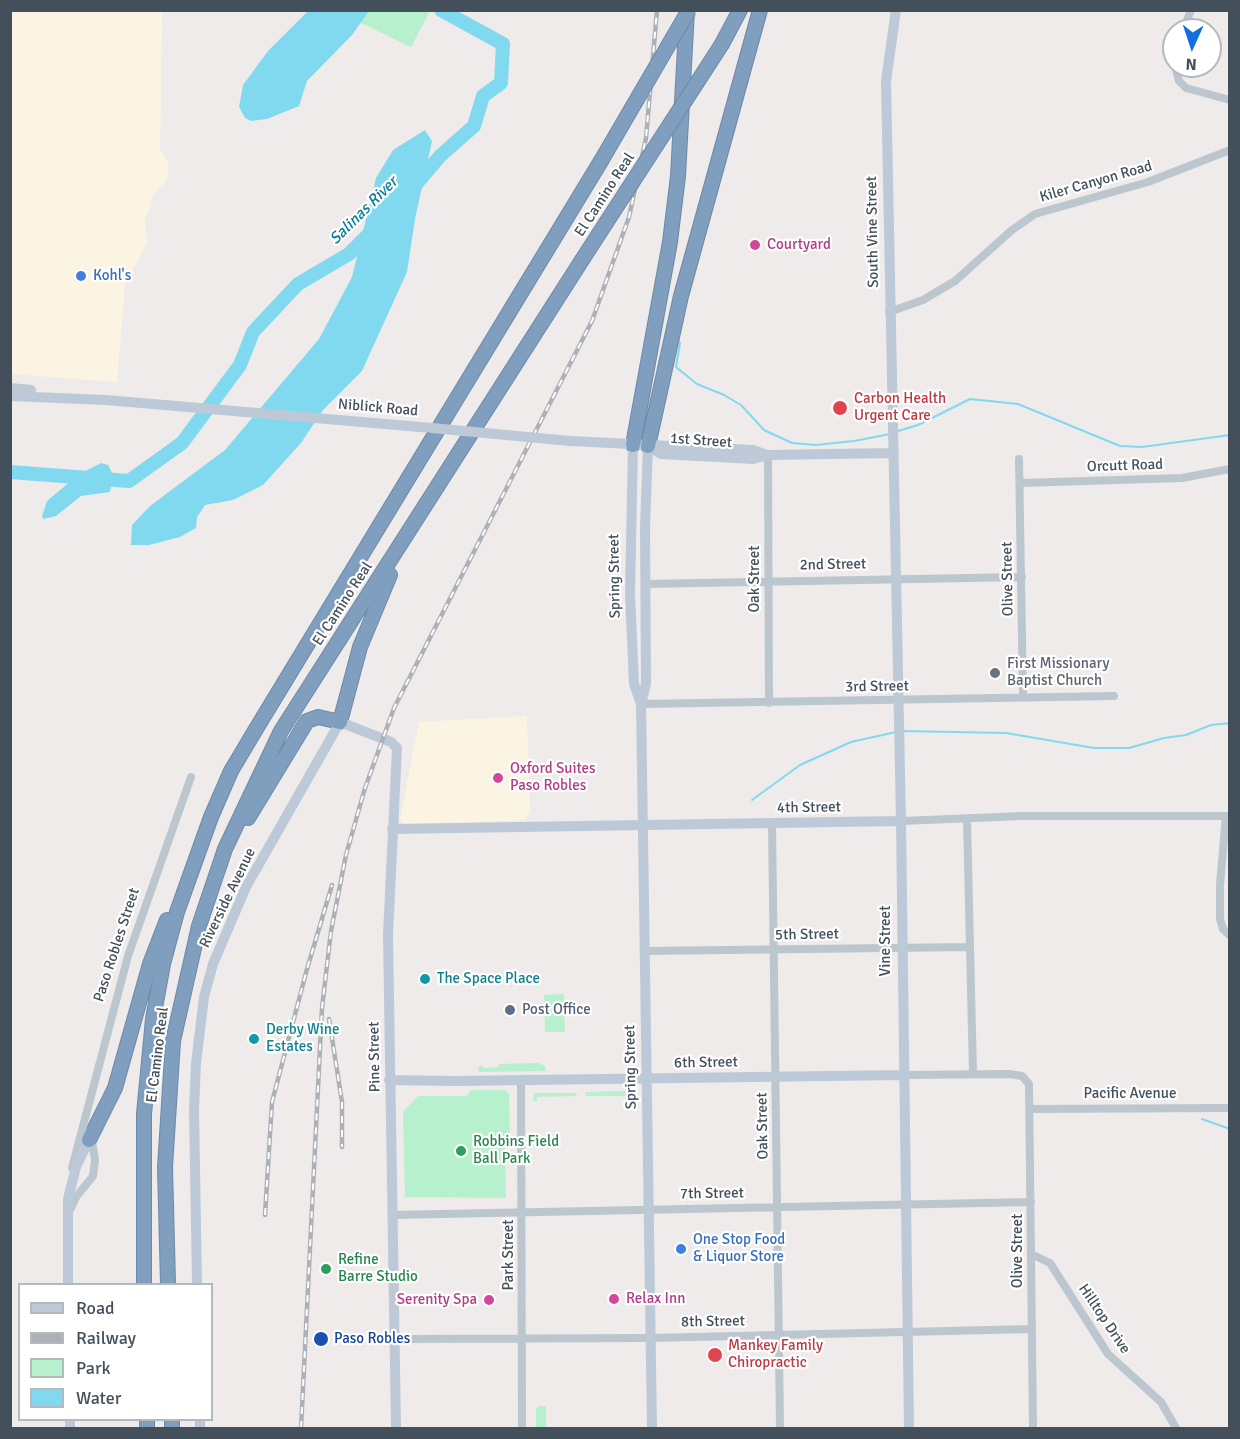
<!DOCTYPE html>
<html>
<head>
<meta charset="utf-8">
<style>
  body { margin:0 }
  #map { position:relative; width:1240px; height:1439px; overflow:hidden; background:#efebeb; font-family:Signika,sans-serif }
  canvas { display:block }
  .frame { position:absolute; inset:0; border:12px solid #434f5a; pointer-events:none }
  .legend { position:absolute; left:18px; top:1283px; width:195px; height:138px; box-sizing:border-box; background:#fff; border:2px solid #b4b9bd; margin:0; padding:8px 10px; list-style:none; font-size:18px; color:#434f5a }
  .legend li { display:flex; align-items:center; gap:12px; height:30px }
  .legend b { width:30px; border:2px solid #b4b9bd }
  .north { position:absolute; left:1162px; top:18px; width:60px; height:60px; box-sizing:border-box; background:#fff; border:2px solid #b4b9bd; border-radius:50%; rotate:183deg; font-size:16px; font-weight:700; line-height:24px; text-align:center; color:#434f5a }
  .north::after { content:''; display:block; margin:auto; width:21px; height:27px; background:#116ee3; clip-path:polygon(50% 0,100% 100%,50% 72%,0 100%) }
</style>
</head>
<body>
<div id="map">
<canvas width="1240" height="1439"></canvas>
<div class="frame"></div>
<ul class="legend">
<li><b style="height:8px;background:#bdc9d6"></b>Road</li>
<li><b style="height:8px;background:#adb1b7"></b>Railway</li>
<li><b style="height:16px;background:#b6f0cc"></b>Park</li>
<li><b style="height:16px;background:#81d9ef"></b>Water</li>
</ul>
<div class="north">N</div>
</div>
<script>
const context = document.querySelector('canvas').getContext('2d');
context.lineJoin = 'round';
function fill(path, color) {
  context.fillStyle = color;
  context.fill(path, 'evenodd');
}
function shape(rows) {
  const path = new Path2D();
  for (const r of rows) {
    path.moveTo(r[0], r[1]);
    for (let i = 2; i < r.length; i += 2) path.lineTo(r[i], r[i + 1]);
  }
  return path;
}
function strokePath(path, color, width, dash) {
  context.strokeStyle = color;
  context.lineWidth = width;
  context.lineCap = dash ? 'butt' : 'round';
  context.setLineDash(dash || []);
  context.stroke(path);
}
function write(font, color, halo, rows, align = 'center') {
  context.font = font + ' Signika,sans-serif';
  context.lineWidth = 4.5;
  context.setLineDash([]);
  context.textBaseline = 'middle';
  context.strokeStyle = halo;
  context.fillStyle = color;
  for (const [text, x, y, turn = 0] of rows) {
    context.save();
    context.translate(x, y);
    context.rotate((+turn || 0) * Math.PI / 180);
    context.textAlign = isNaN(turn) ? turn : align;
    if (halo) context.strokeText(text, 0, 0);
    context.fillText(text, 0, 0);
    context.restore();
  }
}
fill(shape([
  [10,11,162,11,160,149,168,163,168,178,151,198,152,204,145,218,147,243,125,284,117,382,11,374],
  [527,716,530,813,524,820,406,825,400,820,419,722]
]), '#fcf4e2');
fill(shape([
  [336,11,430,11,411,47],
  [564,994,565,1032,545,1032,544,995],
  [537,1063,544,1065,546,1071,479,1072,478,1068,481,1065,484,1068,499,1067,499,1064],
  [471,1090,505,1090,509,1094,510,1143,505,1146,506,1198,405,1197,403,1112,418,1096,467,1096],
  [628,1091,634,1096,586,1096,585,1092],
  [534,1093,576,1093,577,1096,537,1097,537,1101,533,1101],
  [539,1406,546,1406,546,1428,536,1428,536,1409]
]), '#b6f0cc');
fill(shape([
  [308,11,369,11,352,35,307,81,299,106,267,119,251,121,245,118,239,107,243,85,268,51],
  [425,130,432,141,415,219,407,272,362,371,323,410,301,443,263,485,233,500,205,505,197,517,196,528,180,537,149,545,131,545,132,525,150,506,225,450,319,339,352,277,376,178,393,150],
  [101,463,108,465,113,475,110,492,81,496,56,516,43,519,42,516,47,501,78,475]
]), '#81d9ef');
strokePath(shape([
  [677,341,680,343,676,367,697,384,724,395,741,405,764,430,792,443,816,445,854,441,890,434],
  [898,431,918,425,970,399,1018,404,1120,446,1142,447,1230,435],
  [902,731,1006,733,1094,748,1129,748,1164,738,1186,735,1211,725,1230,723],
  [752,800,800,765,851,742,896,732],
  [1202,1119,1230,1129]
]), '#81d9ef', 2);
strokePath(shape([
  [412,189,440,156,474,126,483,96,501,83,503,44,441,10],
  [10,472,129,481,182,443,240,365,253,332,298,284,349,254,372,231]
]), '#81d9ef', 14);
const highway = shape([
  [722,44,740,10],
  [633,445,670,242,678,176,687,10],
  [648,446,681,296,760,10],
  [248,818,307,721,318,717,340,722,360,647,390,575],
  [89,1140,115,1088,150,964,167,920],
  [144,1284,144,1114,153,1019,163,964,177,912,211,817,231,771,256,729,601,161],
  [168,1284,165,1167,173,1041,199,926,225,849,281,731,582,260],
  [147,1420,147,1428],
  [172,1420,172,1428]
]);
strokePath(highway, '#6c89a9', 16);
strokePath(shape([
  [1183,30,1191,10],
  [1175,66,1179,81,1186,88,1230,100],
  [889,312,923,300,955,281,1012,230,1035,214,1148,182,1230,150],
  [768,455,769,703],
  [1019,459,1023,697],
  [1020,483,1182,478,1230,469],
  [645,584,1022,577],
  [641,704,1114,696],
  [1226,816,1220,885,1220,919,1223,929,1230,936],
  [967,820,973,1074],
  [901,821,1022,816,1230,816],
  [772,824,780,1428],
  [645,951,969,947],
  [903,1075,1009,1074,1022,1076,1029,1084,1033,1428],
  [521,1081,522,1428],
  [1031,1109,1230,1108],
  [72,1168,128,956,191,777],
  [70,1210,76,1197,93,1176,95,1160,93,1147,87,1139],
  [393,1215,1031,1202],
  [1031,1254,1050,1263,1108,1354,1161,1402,1176,1428],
  [395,1339,651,1338,1031,1329]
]), '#bbc6cf', 8);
strokePath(shape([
  [896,10,886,81,901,821,909,1428],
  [10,388,31,390],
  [10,396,106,400,432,428],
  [570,441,753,450,767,455],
  [633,445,630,594,634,684,641,704],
  [648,446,645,527,646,684,641,704,652,1428],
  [648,446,661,454,753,459,768,455,893,453],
  [392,829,901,821],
  [389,1080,455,1081,903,1075],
  [68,1284,68,1199,76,1167,89,1140],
  [197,1284,194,1110,196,1063,204,997,213,964,246,887,340,722,391,742,397,748,388,935,396,1428],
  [70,1420,70,1428],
  [200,1420,200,1428]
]), '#bdc9d6', 10);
strokePath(highway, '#809fbe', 14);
const rail = shape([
  [329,1019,342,1102,342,1147],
  [265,1215,272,1102,307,969,332,885],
  [301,1428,322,1008,331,931,346,855,365,788,394,708,592,321,629,217,646,138,657,10]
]);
strokePath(rail, '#adb1b7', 4.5);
strokePath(rail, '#fff', 2, [7]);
const highwayBridge = shape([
  [601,161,689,10],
  [582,260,722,44]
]);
strokePath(highwayBridge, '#6c89a9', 16, []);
strokePath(shape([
  [432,428,570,441]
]), '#bdc9d6', 10);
strokePath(highwayBridge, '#809fbe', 14);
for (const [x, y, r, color] of [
  [755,245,6,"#d1479c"],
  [81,276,6,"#3f7fe0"],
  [840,408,8,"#e0444e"],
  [995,673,6,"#6b7280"],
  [498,778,6,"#d1479c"],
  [425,979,6,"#0f9aa8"],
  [510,1010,6,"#5c6f8a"],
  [254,1039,6,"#0f9aa8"],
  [461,1151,6,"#2e9e5b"],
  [681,1249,6,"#3f7fe0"],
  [326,1269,6,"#2e9e5b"],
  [614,1299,6,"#d1479c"],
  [489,1300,6,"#d1479c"],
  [321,1339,8,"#1a4fb4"],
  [715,1355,8,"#e0444e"]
]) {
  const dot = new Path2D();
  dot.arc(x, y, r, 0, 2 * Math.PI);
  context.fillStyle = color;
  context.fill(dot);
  strokePath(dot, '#fff', 2);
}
write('15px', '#434f5a', '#fff', [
  ["Kiler Canyon Road",1096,182,-16],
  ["El Camino Real",605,195,-57],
  ["South Vine Street",873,232,-91],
  ["Niblick Road",378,408,5],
  ["1st Street",701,441,4],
  ["Orcutt Road",1125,466,-2],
  ["2nd Street",833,565,-1],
  ["Spring Street",615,576,-91],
  ["Oak Street",755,579,-90],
  ["Olive Street",1008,579,-91],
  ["El Camino Real",343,604,-57],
  ["3rd Street",877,687,-1],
  ["4th Street",809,808,-1],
  ["Riverside Avenue",228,898,-64],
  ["5th Street",807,935,-1],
  ["Vine Street",886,941,-90],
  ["Paso Robles Street",117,945,-72],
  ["El Camino Real",158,1055,-83],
  ["Pine Street",375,1057,-91],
  ["6th Street",706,1063,-1],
  ["Spring Street",631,1067,-91],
  ["Pacific Avenue",1130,1094],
  ["Oak Street",763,1126,-91],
  ["7th Street",712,1194,-1],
  ["Olive Street",1018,1251,-90],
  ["Park Street",509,1255,-90],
  ["Hilltop Drive",1104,1319,56],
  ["8th Street",713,1322,-1]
]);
write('15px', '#b23c85', '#fff', [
  ["Courtyard",767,245],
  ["Oxford Suites",510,769],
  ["Paso Robles",510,786],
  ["Relax Inn",626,1299],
  ["Serenity Spa",477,1300,"right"]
], 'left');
write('15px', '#366cbe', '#fff', [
  ["Kohl's",93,276],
  ["One Stop Food",693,1240],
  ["& Liquor Store",693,1257]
], 'left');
write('15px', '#be3a42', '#fff', [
  ["Carbon Health",854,399],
  ["Urgent Care",854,416],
  ["Mankey Family",728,1346],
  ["Chiropractic",728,1363]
], 'left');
write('15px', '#5b616d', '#fff', [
  ["First Missionary",1007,664],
  ["Baptist Church",1007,681]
], 'left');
write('15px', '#0d838f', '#fff', [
  ["The Space Place",437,979],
  ["Derby Wine",266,1030],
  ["Estates",266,1047]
], 'left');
write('15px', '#4e5e75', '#fff', [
  ["Post Office",522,1010]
], 'left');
write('15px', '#27864d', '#fff', [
  ["Robbins Field",473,1142],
  ["Ball Park",473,1159],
  ["Refine",338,1260],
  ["Barre Studio",338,1277]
], 'left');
write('15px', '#164399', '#fff', [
  ["Paso Robles",334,1339]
], 'left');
write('italic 16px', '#077d9b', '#fff', [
  ["Salinas River",364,211,-45]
]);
</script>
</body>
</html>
